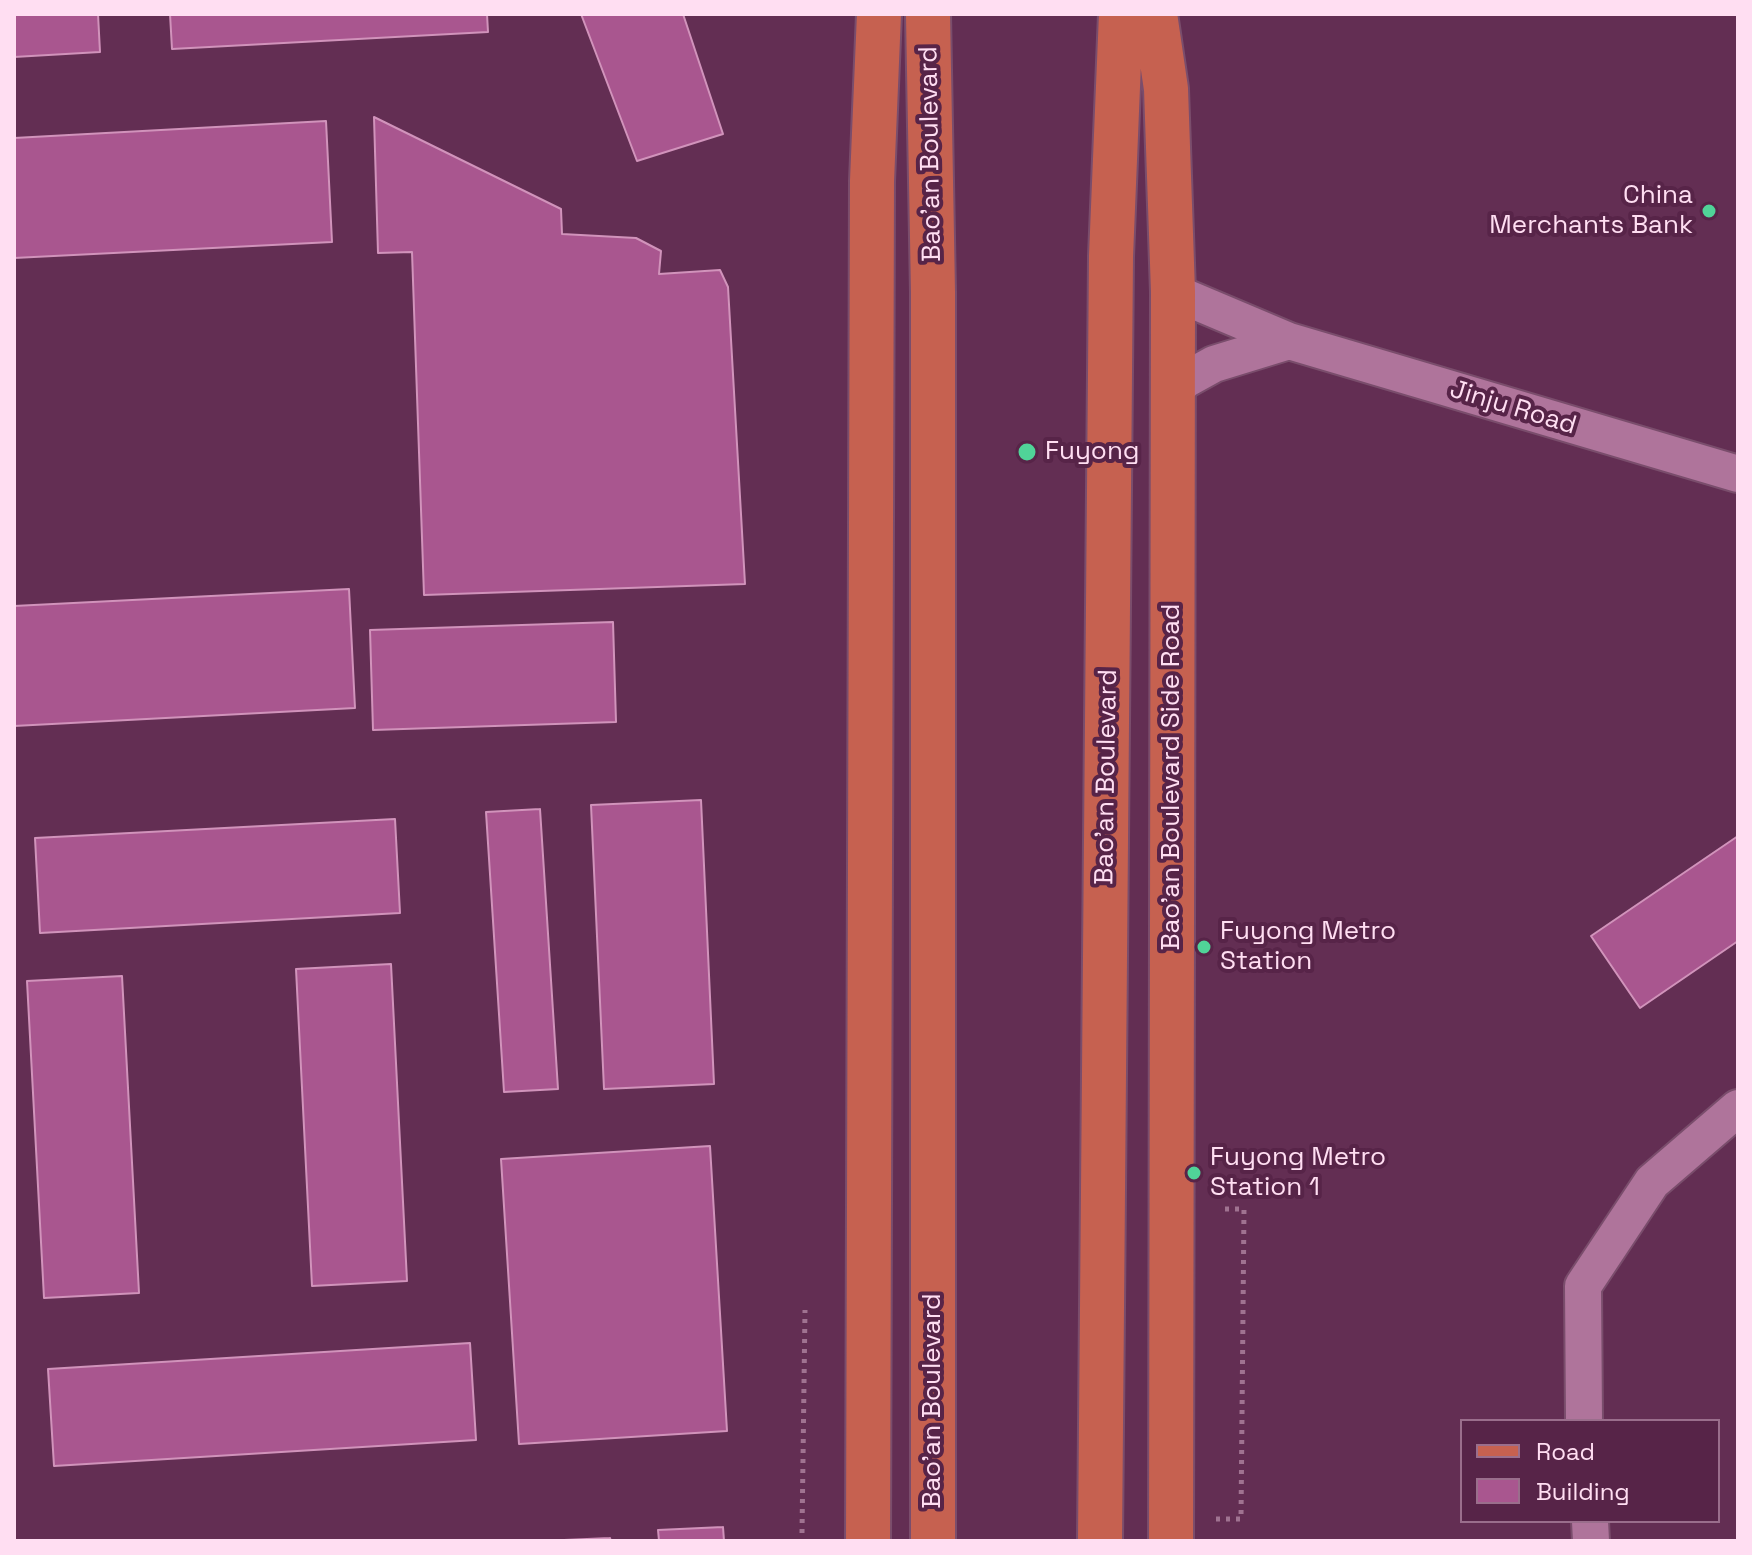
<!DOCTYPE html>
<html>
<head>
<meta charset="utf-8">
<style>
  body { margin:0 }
  #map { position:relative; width:1752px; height:1555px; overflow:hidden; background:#632e53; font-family:"Space Grotesk",sans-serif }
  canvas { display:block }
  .frame { position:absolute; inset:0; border:16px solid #ffdef2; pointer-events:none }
  .legend { position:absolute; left:1460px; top:1419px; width:260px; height:104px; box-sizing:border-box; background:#572448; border:2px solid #9a6e8c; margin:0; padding:10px 14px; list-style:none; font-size:24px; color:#ffdef2 }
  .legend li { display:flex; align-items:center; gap:16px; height:40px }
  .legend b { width:40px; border:2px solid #9a6e8c }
</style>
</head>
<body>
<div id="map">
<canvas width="1752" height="1555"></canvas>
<div class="frame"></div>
<ul class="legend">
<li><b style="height:10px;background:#c66150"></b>Road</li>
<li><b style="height:22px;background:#a9568f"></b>Building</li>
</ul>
</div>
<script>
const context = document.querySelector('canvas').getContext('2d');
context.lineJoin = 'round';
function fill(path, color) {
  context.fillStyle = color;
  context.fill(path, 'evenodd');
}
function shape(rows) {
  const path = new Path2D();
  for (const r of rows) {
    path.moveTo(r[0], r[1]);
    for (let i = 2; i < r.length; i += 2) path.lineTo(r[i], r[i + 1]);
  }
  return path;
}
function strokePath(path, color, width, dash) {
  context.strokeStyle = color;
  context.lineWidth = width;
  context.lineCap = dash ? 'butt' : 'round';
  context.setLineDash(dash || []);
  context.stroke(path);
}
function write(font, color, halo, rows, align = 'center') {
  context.font = font + ' "Space Grotesk",sans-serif';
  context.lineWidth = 8;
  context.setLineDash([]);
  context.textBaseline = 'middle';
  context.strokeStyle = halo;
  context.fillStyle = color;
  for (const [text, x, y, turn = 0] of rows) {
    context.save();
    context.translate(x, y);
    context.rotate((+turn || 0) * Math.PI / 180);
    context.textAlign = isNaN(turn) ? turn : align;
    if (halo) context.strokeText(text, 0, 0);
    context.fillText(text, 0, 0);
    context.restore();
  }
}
const building = shape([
  [14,14,98,14,100,52,14,57,14,14],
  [170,14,487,14,488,32,172,49,170,14],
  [581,14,683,14,723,134,637,161,581,14],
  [374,117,561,209,562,234,636,238,661,251,659,274,720,270,728,287,745,584,424,595,412,252,378,253,374,117],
  [326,121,332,242,14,258,14,138,326,121],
  [349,589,355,708,14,726,14,606,349,589],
  [613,622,616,722,373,730,370,630,613,622],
  [701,800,714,1084,604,1089,591,805,701,800],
  [540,809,558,1089,504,1092,486,812,540,809],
  [395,819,400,913,40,933,35,838,395,819],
  [1738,836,1738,941,1640,1008,1591,936,1738,836],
  [391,964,407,1281,312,1286,296,969,391,964],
  [122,976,139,1293,44,1298,27,981,122,976],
  [710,1146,727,1431,519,1444,501,1159,710,1146],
  [470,1343,476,1440,54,1466,48,1369,470,1343],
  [723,1527,724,1541,659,1541,658,1530,723,1527],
  [610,1538,611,1541,541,1541,610,1538]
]);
fill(building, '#a9568f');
strokePath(building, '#d193bb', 2);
const minor = shape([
  [1173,292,1289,341,1738,474],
  [1172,393,1185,380,1214,364,1289,341],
  [1584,1421,1583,1286,1652,1182,1738,1108],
  [1590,1521,1591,1541]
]);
const major = shape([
  [928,14,933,293,933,1541],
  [1155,14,1166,89,1173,292,1171,1541],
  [868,1541,872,181,879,14],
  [1100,1541,1111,256,1121,14]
]);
strokePath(minor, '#7a4d6c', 40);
strokePath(major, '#7a4d6c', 48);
strokePath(shape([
  [1216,1519,1241,1519,1244,1209,1219,1209],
  [802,1533,805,1310]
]), '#a07391', 5, [4, 6]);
strokePath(minor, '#af749b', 36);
strokePath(major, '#c66150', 44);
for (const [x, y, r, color] of [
  [1709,211,8,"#50d398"],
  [1027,452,10,"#50d398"],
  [1204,947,8,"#50d398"],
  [1194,1173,8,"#50d398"]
]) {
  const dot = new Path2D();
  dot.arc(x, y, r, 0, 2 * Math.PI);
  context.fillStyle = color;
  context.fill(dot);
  strokePath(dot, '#572448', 3);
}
write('26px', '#ffdef2', '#572448', [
  ["Bao'an Boulevard",931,154,-91],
  ["Jinju Road",1513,408,17],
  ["Bao'an Boulevard",1107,777,-89],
  ["Bao'an Boulevard Side Road",1172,777,-90],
  ["Bao'an Boulevard",933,1401,-90]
]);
write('26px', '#ffdef2', '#572448', [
  ["China",1693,196,"right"],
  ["Merchants Bank",1693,226,"right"],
  ["Fuyong",1045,452],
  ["Fuyong Metro",1220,932],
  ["Station",1220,962],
  ["Fuyong Metro",1210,1158],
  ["Station 1",1210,1188]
], 'left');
</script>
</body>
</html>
